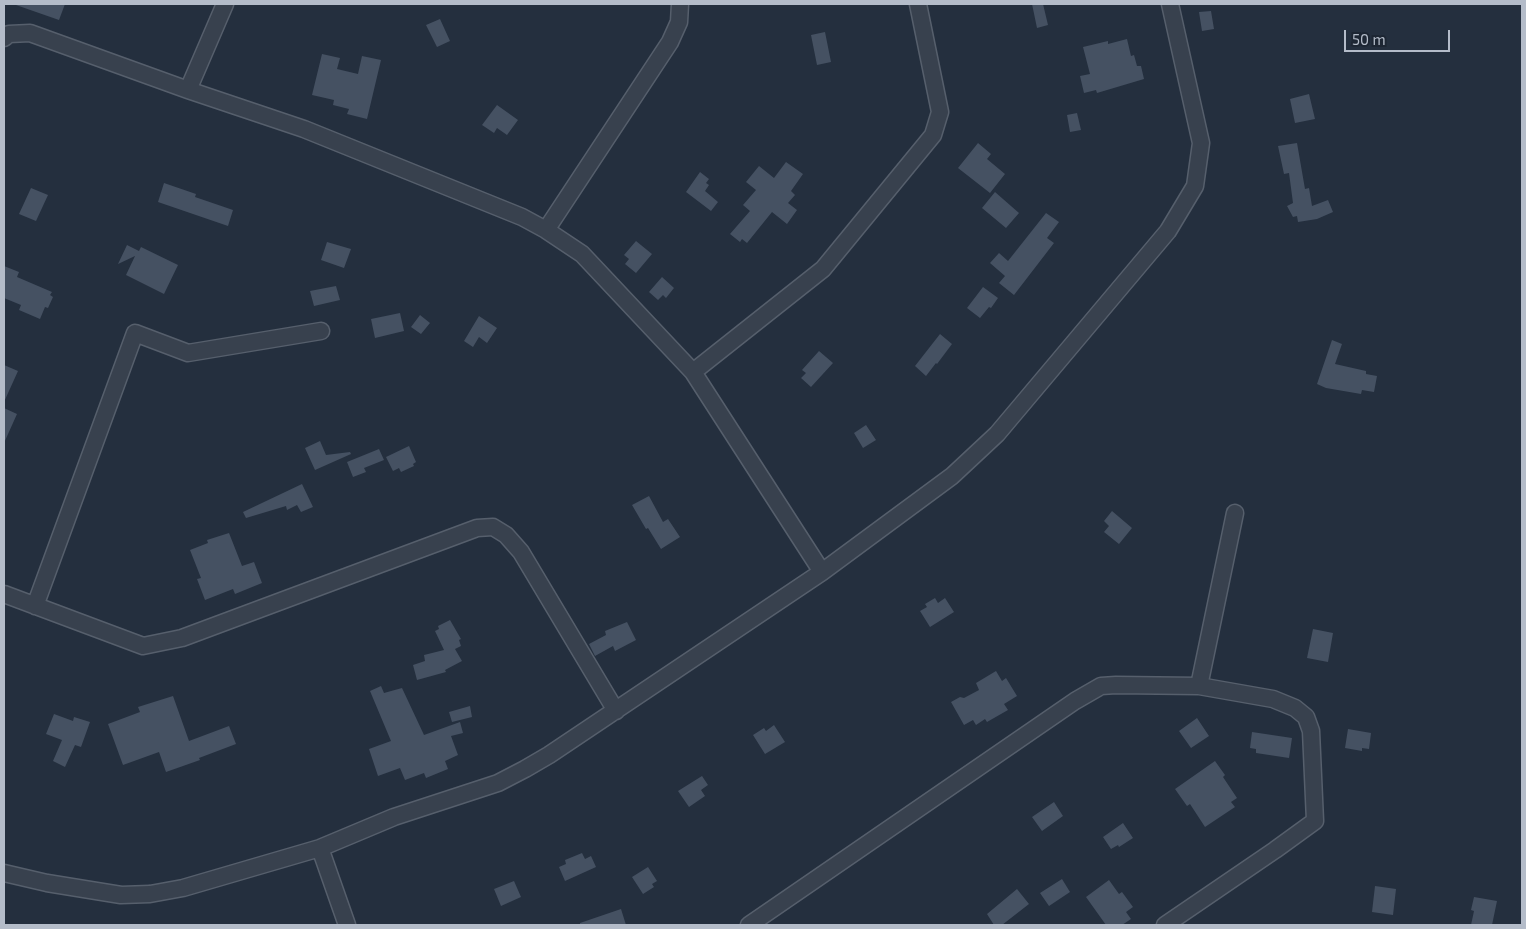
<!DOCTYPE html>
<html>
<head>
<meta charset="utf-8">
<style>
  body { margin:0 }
  #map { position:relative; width:1526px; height:929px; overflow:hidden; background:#242f3e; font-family:"Exo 2",sans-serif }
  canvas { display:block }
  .frame { position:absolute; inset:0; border:5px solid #b4bcc9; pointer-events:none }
  .scale { position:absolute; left:1344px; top:30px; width:106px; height:22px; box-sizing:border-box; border:2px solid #b4bcc9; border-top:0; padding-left:6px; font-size:15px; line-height:18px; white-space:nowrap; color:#b4bcc9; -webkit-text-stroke:4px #1d2633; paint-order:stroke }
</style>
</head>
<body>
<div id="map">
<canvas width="1526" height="929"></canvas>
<div class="frame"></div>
<div class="scale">50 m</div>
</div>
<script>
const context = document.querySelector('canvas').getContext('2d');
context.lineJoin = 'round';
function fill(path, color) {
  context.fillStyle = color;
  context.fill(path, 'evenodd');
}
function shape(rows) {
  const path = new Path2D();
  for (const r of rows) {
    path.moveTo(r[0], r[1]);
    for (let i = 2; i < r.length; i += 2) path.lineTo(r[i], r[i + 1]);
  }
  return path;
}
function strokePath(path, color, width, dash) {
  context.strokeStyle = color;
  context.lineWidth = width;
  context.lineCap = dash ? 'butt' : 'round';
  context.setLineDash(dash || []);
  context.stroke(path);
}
fill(shape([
  [16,4,65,4,59,20,16,5],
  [1032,4,1043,4,1048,25,1037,28],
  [1211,11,1214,29,1202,31,1199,12],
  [440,19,450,41,437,47,426,25],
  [825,32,831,62,817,65,811,35],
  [1127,39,1131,56,1134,55,1137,66,1141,66,1144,79,1097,93,1096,90,1084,93,1080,76,1090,74,1083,47,1108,41,1108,44],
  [322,54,340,58,337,69,358,74,362,56,381,60,367,119,347,114,349,109,333,105,334,100,312,95],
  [1309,94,1315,119,1295,123,1290,99],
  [497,105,518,120,507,135,497,128,494,133,482,125],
  [1077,113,1081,130,1070,132,1067,115],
  [978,143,991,154,987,159,1005,174,990,193,958,168],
  [1297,143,1305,189,1309,188,1312,206,1328,200,1333,212,1317,219,1298,222,1297,216,1293,217,1287,206,1293,203,1289,173,1284,174,1278,146],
  [786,162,803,174,791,191,795,195,788,203,797,210,787,224,772,212,747,243,742,239,740,242,730,234,750,211,743,205,756,190,746,182,759,166,774,178],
  [700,172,709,179,706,183,709,185,705,191,718,202,711,211,686,192],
  [164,183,196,194,195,197,233,210,228,226,158,202],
  [31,188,48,195,36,221,19,214],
  [995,192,1019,213,1006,228,982,208],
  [1046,213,1059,222,1047,238,1054,243,1014,295,999,283,1005,276,990,263,999,253,1008,261],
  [636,241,652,254,636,273,625,264,629,259,624,255],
  [327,242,351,249,344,268,321,260],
  [127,245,139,251,141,247,178,265,164,294,126,275,135,256,118,264],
  [4,266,19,272,17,277,52,292,50,295,53,297,48,308,45,307,40,319,19,310,21,305,4,298],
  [662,277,674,288,666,298,663,295,658,300,649,292],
  [336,286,340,300,314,306,310,291],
  [983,287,998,298,991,308,989,307,980,318,967,308],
  [400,313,404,331,375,338,371,319],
  [420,315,430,323,421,334,411,327],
  [479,316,497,328,487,343,479,337,473,347,464,341],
  [940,334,952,344,937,364,936,363,926,376,915,366],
  [1332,340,1342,344,1335,364,1366,371,1366,374,1377,376,1374,392,1362,390,1361,394,1326,388,1317,384],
  [819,351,833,363,811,387,801,378,806,373,802,370],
  [4,365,18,371,4,402],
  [4,408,17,414,4,443],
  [866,425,876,440,863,448,854,433],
  [320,441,326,455,350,452,351,454,315,470,305,448],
  [409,446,416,462,413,464,414,466,401,472,399,468,393,471,386,457],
  [379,449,384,460,364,468,366,472,353,477,347,462],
  [302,484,313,507,301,512,297,505,287,510,286,506,246,518,243,512],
  [649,496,663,522,668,519,680,537,661,549,648,528,646,529,632,505],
  [1112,511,1132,528,1119,544,1104,532,1109,526,1104,521],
  [229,533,242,566,254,562,262,583,235,594,233,589,205,600,197,579,201,578,190,550,208,543,207,540],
  [935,598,938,603,945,598,954,612,930,627,920,611,927,607,925,604],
  [450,620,461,639,459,640,461,646,455,649,462,661,445,670,446,672,417,680,413,665,425,661,424,655,444,650,435,631,439,629,438,626],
  [627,622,636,640,615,651,613,646,595,656,589,644,606,635,605,631],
  [1313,629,1333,633,1328,662,1307,658],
  [996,671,1002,681,1006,678,1017,696,1004,704,1008,710,987,722,985,719,976,725,973,720,964,725,951,702,960,697,964,698,979,690,976,683],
  [381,686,384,693,402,688,424,735,460,722,463,733,451,736,458,755,445,761,448,769,426,778,424,773,405,780,400,768,378,776,369,749,391,741,370,691],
  [173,696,189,741,229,726,236,744,199,758,200,760,166,772,159,752,123,765,108,724,140,712,138,707],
  [470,706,472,717,452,722,449,712],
  [54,714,73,721,74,717,90,722,81,747,75,745,65,767,53,761,62,740,46,734],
  [1197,718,1209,736,1191,748,1179,731],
  [774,725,785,742,765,754,753,735,764,728,766,731],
  [1348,729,1371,733,1369,749,1362,748,1362,751,1345,748],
  [1252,732,1292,738,1289,758,1256,753,1256,749,1250,748],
  [1215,761,1225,775,1223,777,1237,798,1231,802,1235,807,1205,827,1190,804,1187,806,1175,789],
  [702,776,708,785,701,790,705,796,689,807,678,791],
  [1054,802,1063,816,1042,831,1032,817],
  [1123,823,1133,838,1119,847,1118,845,1111,849,1103,837],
  [582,853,585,859,591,856,596,867,565,881,559,867,566,864,565,860],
  [648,867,657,881,652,884,654,887,643,894,632,877],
  [1062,879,1070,892,1049,906,1040,893],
  [1109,880,1119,894,1122,892,1133,907,1126,912,1131,919,1122,925,1106,925,1086,897],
  [514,881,521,897,501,906,494,889],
  [1375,886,1396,889,1393,915,1372,912],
  [1017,889,1029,904,1002,925,994,925,987,914],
  [1474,897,1497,901,1492,925,1471,925,1474,911,1471,910],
  [621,909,626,925,580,925,580,923]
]), '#455162');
const minor = shape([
  [4,38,9,34,30,33,188,90,304,129,522,217,546,230,582,254,693,372,822,572],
  [188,90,225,4],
  [546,230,670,42,679,22,680,4],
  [693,372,823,269,933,135,940,112,918,4],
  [4,594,143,646,182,638,477,528,493,527,506,535,521,552,616,711],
  [35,606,135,333,188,353,321,331],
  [1199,686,1235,513],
  [320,848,347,925],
  [4,873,47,883,121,895,150,894,183,888,320,848,394,817,498,783,525,769,549,755,822,572,952,476,997,434,1168,231,1195,186,1201,143,1170,4],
  [749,925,1075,701,1101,686,1116,685,1199,686,1273,699,1295,708,1306,717,1311,731,1315,821,1275,850,1165,925]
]);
strokePath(minor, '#565f6c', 19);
strokePath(minor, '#38414e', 16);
</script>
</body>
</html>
